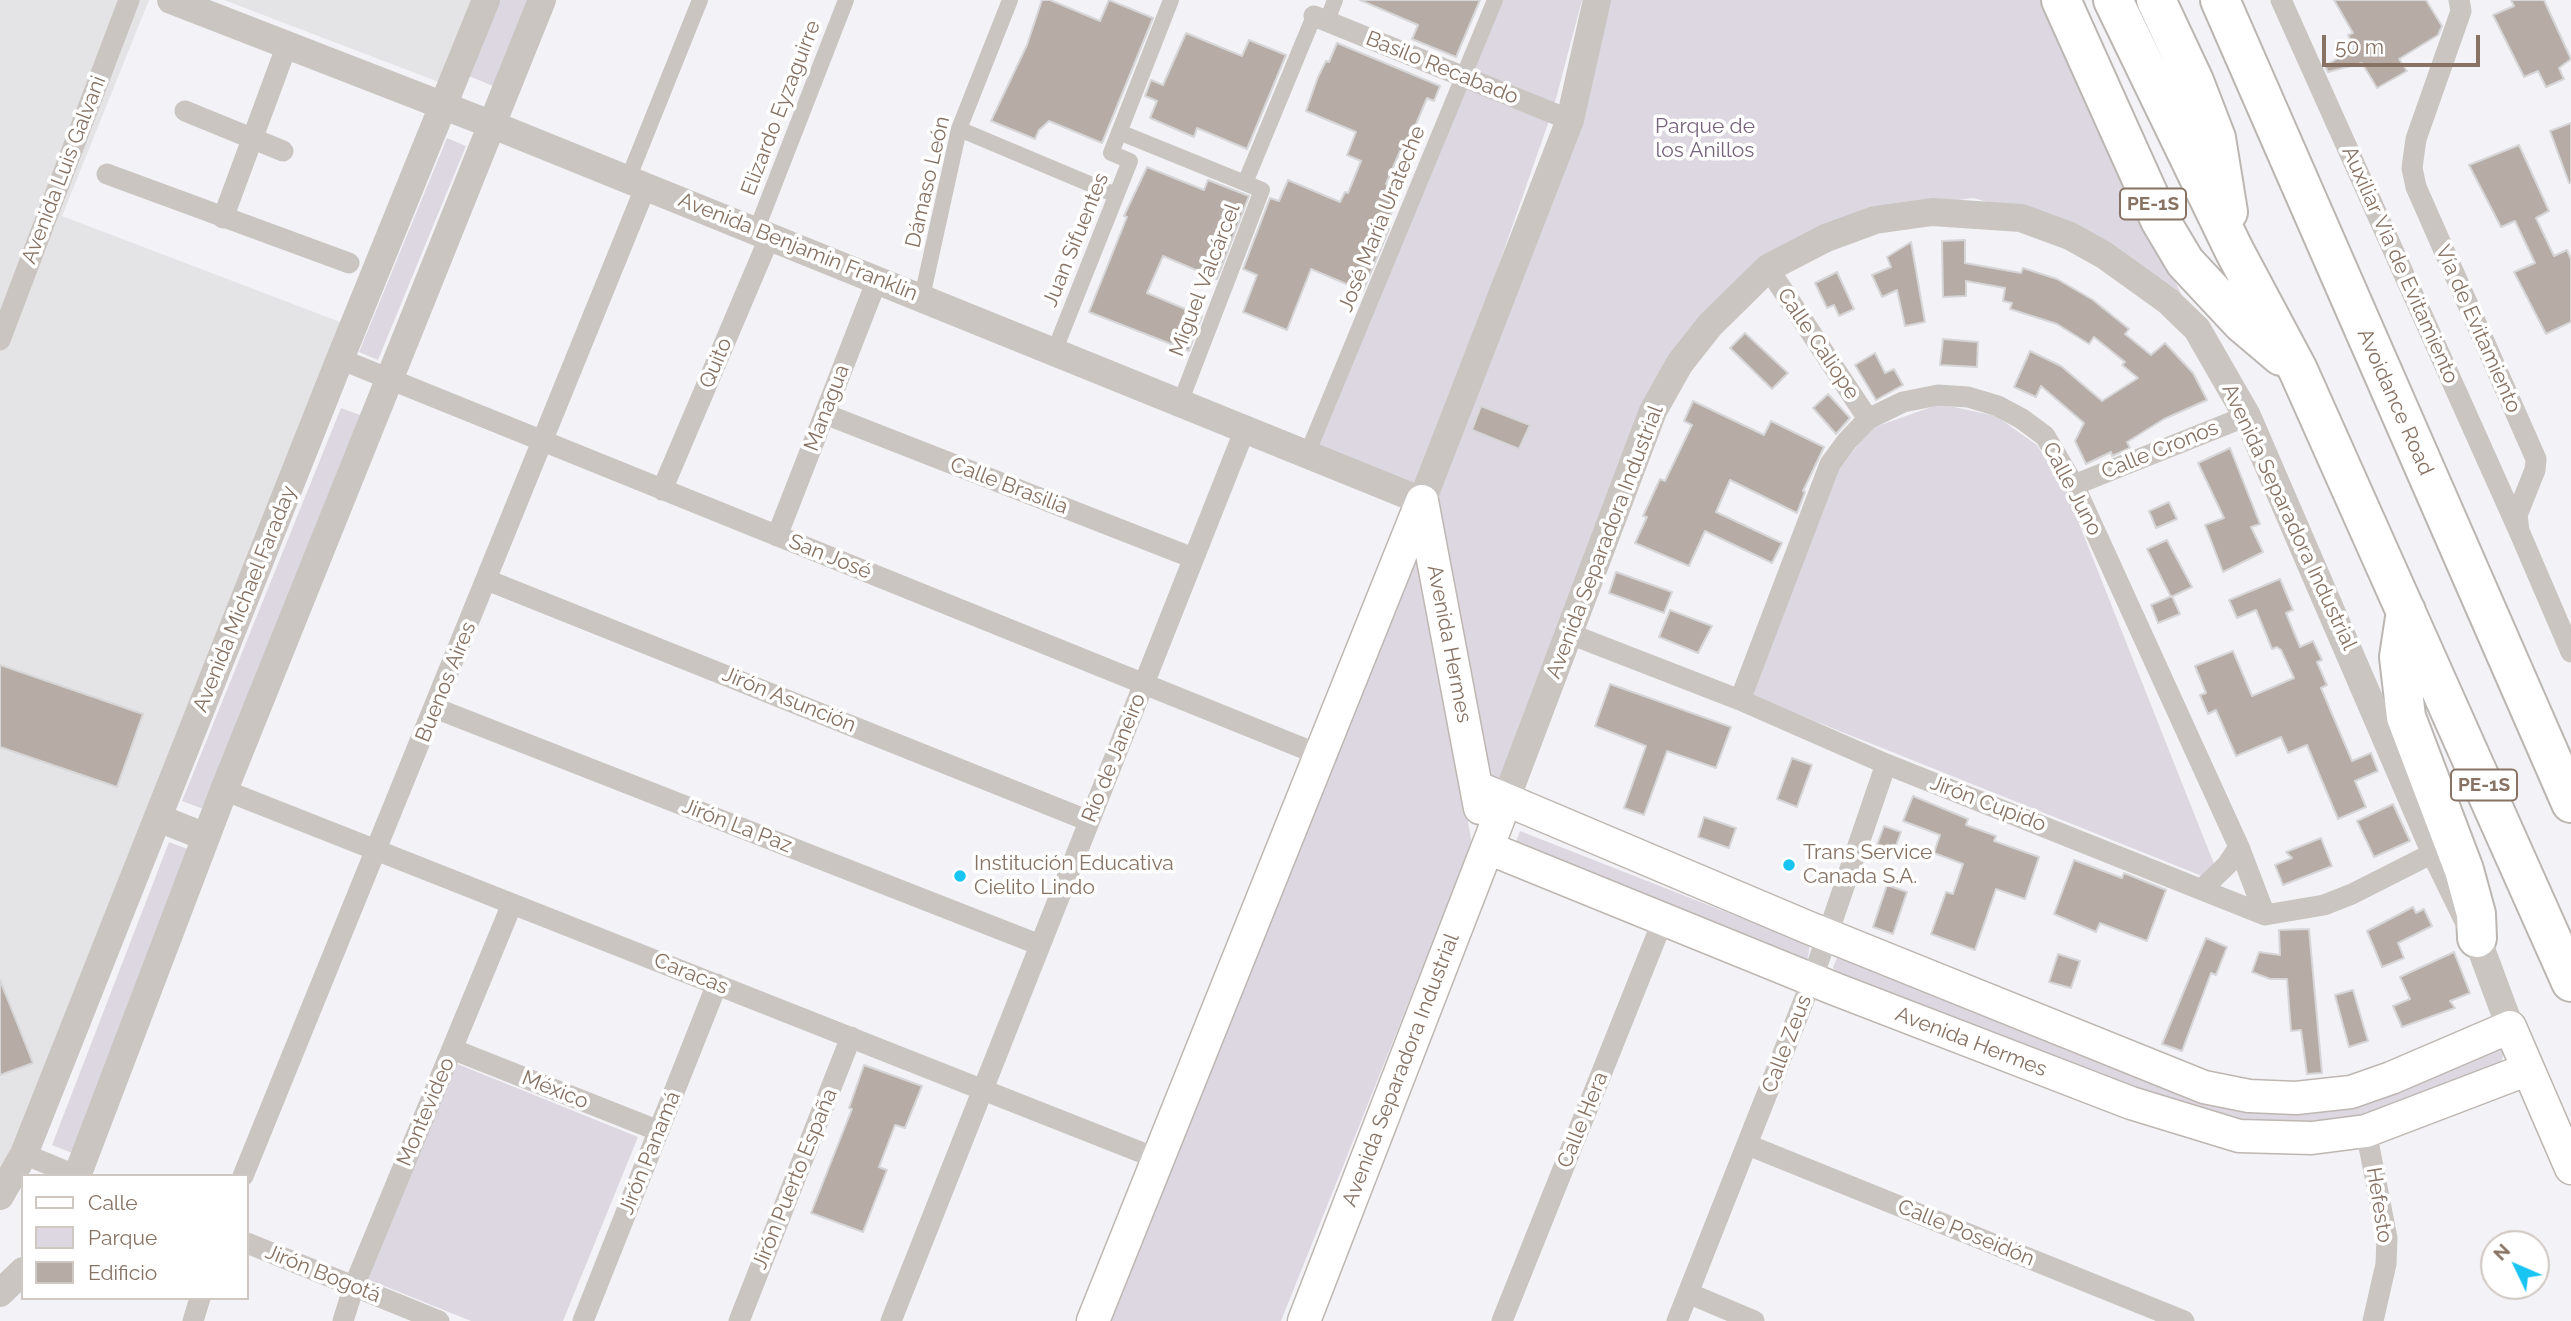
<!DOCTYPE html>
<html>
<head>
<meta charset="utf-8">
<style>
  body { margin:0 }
  #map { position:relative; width:2571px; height:1321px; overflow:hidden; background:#f3f3f7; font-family:Raleway,sans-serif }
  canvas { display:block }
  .legend { position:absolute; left:21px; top:1174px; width:228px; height:126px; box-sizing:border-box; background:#fff; border:2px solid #cfc7c1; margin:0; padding:9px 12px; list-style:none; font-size:21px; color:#877263 }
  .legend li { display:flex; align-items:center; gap:14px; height:35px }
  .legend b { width:35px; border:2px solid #cfc7c1 }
  .north { position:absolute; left:2480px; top:1230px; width:70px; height:70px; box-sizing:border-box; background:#fff; border:2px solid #cfc7c1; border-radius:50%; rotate:314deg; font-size:19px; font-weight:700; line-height:28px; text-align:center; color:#877263 }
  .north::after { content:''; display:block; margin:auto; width:24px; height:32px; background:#18c5f2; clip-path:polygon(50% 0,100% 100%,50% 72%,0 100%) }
  .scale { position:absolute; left:2322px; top:35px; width:158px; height:32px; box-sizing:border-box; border:4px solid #877263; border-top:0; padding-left:9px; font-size:21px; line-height:24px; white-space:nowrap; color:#877263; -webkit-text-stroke:5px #fff; paint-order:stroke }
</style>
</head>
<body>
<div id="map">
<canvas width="2571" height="1321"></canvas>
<ul class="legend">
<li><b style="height:9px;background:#fff"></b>Calle</li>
<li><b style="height:19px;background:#ddd7e1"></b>Parque</li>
<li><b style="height:19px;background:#b6aca5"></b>Edificio</li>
</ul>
<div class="north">N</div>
<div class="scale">50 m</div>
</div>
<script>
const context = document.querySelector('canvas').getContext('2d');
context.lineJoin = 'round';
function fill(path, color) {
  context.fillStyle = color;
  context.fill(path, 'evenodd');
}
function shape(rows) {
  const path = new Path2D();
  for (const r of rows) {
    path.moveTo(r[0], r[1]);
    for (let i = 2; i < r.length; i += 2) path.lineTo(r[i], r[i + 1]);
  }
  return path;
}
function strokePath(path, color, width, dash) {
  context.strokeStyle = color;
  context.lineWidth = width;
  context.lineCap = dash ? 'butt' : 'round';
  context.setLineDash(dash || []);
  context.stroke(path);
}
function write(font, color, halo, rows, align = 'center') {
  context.font = font + ' Raleway,sans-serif';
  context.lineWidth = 7;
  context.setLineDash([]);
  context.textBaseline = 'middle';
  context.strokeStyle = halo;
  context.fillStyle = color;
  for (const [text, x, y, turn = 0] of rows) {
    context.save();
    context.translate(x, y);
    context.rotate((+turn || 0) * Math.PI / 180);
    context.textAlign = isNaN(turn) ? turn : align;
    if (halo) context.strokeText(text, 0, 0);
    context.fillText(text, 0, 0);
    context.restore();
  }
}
fill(shape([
  [0,0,149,0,62,216,348,325,39,1099,0,1174],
  [224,0,478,0,444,84]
]), '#e4e3e5');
fill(shape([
  [500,0,528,0,493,86,469,76],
  [1498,0,1582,0,1553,110,1468,73],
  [1595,0,2040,0,2194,321,2078,228,1973,198,1876,211,1704,320,1506,781,1482,772,1432,500],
  [1465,79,1551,115,1419,494,1313,451],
  [447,138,466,146,378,360,359,352],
  [1940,404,1996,416,2037,445,2067,493,2222,884,1752,696,1838,469,1872,428],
  [341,408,363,416,206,810,182,801],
  [1416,534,1472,844,1281,1321,1104,1321],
  [1520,831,1810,945,1807,962,1515,845],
  [169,842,190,850,72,1153,52,1145],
  [1838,956,2264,1109,2317,1113,2498,1043,2504,1054,2498,1069,2369,1122,2304,1128,2195,1117,1837,974,1833,967],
  [455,1063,638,1137,563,1321,471,1321,367,1279]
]), '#ddd7e1');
const building = shape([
  [1042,0,1050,0,1100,21,1109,0,1153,18,1102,143,1049,121,1039,130,1035,139,991,121,1027,45,1042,0],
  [1360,0,1480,0,1456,57,1412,39,1418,25,1360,0],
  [2334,0,2426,0,2442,26,2438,35,2399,59,2407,71,2377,88,2362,63,2328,72,2325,66,2355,48,2348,35,2353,33,2334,0],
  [2511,0,2544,0,2571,59,2559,68,2564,79,2546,87,2538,71,2524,77,2493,15,2514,6,2511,0],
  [1186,33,1242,56,1249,40,1286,55,1247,149,1197,128,1194,137,1150,118,1157,101,1145,96,1151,80,1163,85,1186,33],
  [1337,43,1440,86,1434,101,1427,98,1404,153,1400,151,1386,184,1401,190,1385,228,1389,229,1363,291,1311,269,1287,330,1243,312,1257,275,1243,269,1270,198,1279,201,1288,180,1340,202,1345,192,1348,193,1361,161,1347,155,1356,132,1306,111,1318,77,1326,61,1329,62,1337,43],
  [2571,123,2571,183,2569,183,2550,131,2571,123],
  [2519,145,2549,211,2536,218,2554,256,2567,250,2571,259,2571,322,2546,334,2514,272,2535,263,2515,221,2501,227,2469,165,2519,145],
  [1147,167,1204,190,1208,180,1249,196,1217,279,1163,256,1147,293,1202,316,1189,351,1089,312,1127,217,1124,216,1147,167],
  [1965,240,1965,263,2021,273,2023,268,2057,279,2093,300,2129,329,2125,334,2151,355,2165,343,2193,373,2207,400,2164,419,2127,442,2130,448,2112,456,2111,452,2086,464,2075,441,2084,423,2041,386,2036,397,2014,387,2030,351,2061,366,2102,401,2138,378,2122,365,2125,362,2094,337,2089,344,2057,324,2010,309,2012,303,2003,301,2005,288,1966,281,1966,296,1943,297,1942,241,1965,240],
  [1911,242,1925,322,1905,326,1897,290,1882,297,1872,275,1891,267,1887,257,1911,242],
  [1837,272,1854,309,1839,316,1834,305,1827,308,1815,283,1837,272],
  [1745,333,1788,373,1772,389,1730,348,1745,333],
  [1943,339,1978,342,1977,367,1940,365,1943,339],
  [1875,353,1885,373,1894,369,1903,385,1876,400,1855,365,1875,353],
  [1828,394,1850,418,1836,434,1813,408,1828,394],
  [1693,401,1764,435,1771,421,1824,447,1803,491,1805,492,1797,513,1730,480,1716,512,1782,543,1772,563,1705,531,1689,566,1635,543,1647,517,1643,516,1660,479,1665,481,1692,425,1684,421,1693,401],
  [1481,406,1530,425,1519,449,1472,430,1481,406],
  [2230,448,2260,524,2251,527,2263,552,2223,572,2205,525,2224,518,2198,463,2230,448],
  [2169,502,2177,519,2156,528,2149,511,2169,502],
  [2167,540,2192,587,2171,597,2147,549,2167,540],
  [1616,572,1672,592,1664,613,1609,593,1616,572],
  [2280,579,2293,610,2286,613,2300,647,2313,641,2322,660,2317,662,2327,685,2321,688,2352,761,2371,753,2378,771,2355,781,2366,807,2338,819,2307,745,2288,753,2281,737,2236,756,2216,710,2208,714,2200,695,2206,693,2195,666,2233,651,2252,696,2294,678,2281,650,2277,647,2272,649,2256,610,2237,618,2229,600,2280,579],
  [2172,596,2180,614,2158,623,2151,605,2172,596],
  [1670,610,1712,626,1698,653,1659,637,1670,610],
  [0,665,143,714,117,787,0,747,0,665],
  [1610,684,1731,727,1716,768,1667,751,1644,815,1624,808,1646,746,1595,726,1610,684],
  [1792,758,1812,765,1797,807,1777,799,1792,758],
  [1913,796,1968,819,1966,825,1996,836,1994,841,2039,857,2025,899,1996,889,1975,950,1931,934,1946,892,1953,894,1963,864,1934,853,1940,835,1903,821,1913,796],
  [2393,804,2410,841,2374,857,2357,821,2393,804],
  [1704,817,1736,828,1729,848,1698,837,1704,817],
  [1884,826,1901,832,1894,851,1877,845,1884,826],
  [2321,838,2332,866,2283,885,2275,865,2292,858,2286,852,2321,838],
  [2074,860,2122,878,2124,873,2166,890,2147,941,2100,923,2096,932,2054,914,2074,860],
  [1887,885,1907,892,1893,934,1873,927,1887,885],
  [2413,907,2416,913,2424,909,2432,926,2398,943,2404,958,2382,967,2367,931,2413,907],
  [2309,929,2322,1073,2307,1074,2301,1030,2291,1031,2287,979,2270,979,2252,972,2259,952,2280,955,2279,930,2309,929],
  [2206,938,2227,947,2216,975,2211,973,2182,1051,2162,1044,2206,938],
  [2454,952,2470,993,2450,1001,2455,1008,2402,1027,2393,1006,2410,999,2400,977,2454,952],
  [2058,954,2080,961,2071,988,2049,982,2058,954],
  [0,980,33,1063,0,1075,0,980],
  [2353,990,2368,1041,2349,1047,2335,995,2353,990],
  [864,1065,922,1086,905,1128,895,1125,879,1167,887,1170,863,1232,811,1213,852,1109,849,1108,864,1065]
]);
fill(building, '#b6aca5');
strokePath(building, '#d6d6d8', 2);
const secondary = shape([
  [1422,501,1480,808],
  [1476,787,1807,927,2204,1087,2249,1096,2296,1098,2351,1092,2391,1078,2510,1027,2571,1168],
  [1488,848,1835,989,2131,1103,2239,1136,2312,1138,2366,1131,2526,1070],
  [1093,1321,1422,501],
  [1304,1321,1505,802]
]);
const motorway = shape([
  [2061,0,2160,220,2185,262,2242,323,2281,356],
  [2113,0,2234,250,2298,370,2571,982],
  [2156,0,2194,81,2216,138,2228,212],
  [2220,0,2571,803],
  [2406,611,2399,657,2406,717,2464,870,2476,914,2477,938]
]);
strokePath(secondary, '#bdb6b1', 35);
strokePath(motorway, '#bbb6b2', 42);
strokePath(shape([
  [1327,21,1335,0],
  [959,129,1116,195],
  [1119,132,1262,190,1180,403],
  [628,179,700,0],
  [1245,183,1314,16],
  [756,231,846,0],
  [922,297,959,129,1010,0],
  [1054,352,1130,161,1111,153,1171,0],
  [1307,454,1495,0]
]), '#cac5c1', 16);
strokePath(shape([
  [2281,0,2518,529],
  [2459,0,2461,11,2416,139,2412,168,2416,187,2536,459,2535,470,2517,515,2519,531,2571,652],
  [1314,16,1570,120],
  [185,111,283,151],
  [107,174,349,263],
  [223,218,287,45],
  [1768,268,1868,419],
  [0,340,129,0],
  [340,359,1320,755],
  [825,414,1193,558],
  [2074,485,2247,416],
  [662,490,770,236],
  [777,536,877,280],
  [487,580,1089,821],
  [1570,634,1740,700,1886,764,2265,915,2324,905,2352,894,2435,852],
  [1740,700,1830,464,1847,441,1868,419,1903,402,1938,395,1968,397,1998,406,2022,419,2045,436,2074,485,2239,847,2265,915],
  [435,708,1040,945],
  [224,790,1158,1159],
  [2202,889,2227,865,2239,847],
  [452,1049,659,1131],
  [2366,1131,2387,1238,2386,1264,2373,1321],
  [1748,1145,2184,1321],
  [24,1154,77,1176],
  [243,1176,646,186],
  [247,1243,439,1321],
  [1688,1293,1754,1321],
  [193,1321,200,1298],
  [343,1321,354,1286,512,904],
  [583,1321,717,984],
  [739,1321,851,1037],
  [891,1321,1245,429],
  [1502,1321,1663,920],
  [1677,1321,1812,980,1886,764]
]), '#cac5c1', 21);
strokePath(shape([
  [171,0,493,125,1422,501,1570,120,1597,0],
  [1505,802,1653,411,1680,363,1710,325,1768,268,1826,238,1875,220,1932,212,2021,218,2070,236,2104,255,2168,301,2197,329,2247,416,2435,852,2477,938,2510,1027],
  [158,818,206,837],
  [77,1176,224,790,542,0],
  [0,1196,24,1154,340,359,486,0],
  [0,1293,23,1271]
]), '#cac5c1', 28);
strokePath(secondary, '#fff', 32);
strokePath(motorway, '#fff', 38);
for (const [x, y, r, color] of [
  [1789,865,7,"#18c5f2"],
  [960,876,7,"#18c5f2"]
]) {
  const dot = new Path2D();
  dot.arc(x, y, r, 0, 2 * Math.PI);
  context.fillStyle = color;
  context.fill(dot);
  strokePath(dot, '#fff', 2.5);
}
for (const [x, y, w] of [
  [2153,204,66],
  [2484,785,66]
]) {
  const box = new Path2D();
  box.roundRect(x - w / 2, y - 15.5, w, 31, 5);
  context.fillStyle = '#fff';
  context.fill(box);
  strokePath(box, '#877263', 2);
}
write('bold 19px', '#877263', null, [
  ["PE-1S",2153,204],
  ["PE-1S",2484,785]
]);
write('21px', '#877263', '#fff', [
  ["Basilo Recabado",1442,68,22],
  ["Elizardo Eyzaguirre",781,108,-69],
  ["Avenida Luis Galvani",64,170,-69],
  ["Dámaso León",928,182,-77],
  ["José María Urateche",1382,219,-68],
  ["Juan Sifuentes",1076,240,-68],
  ["Avenida Benjamin Franklin",798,247,22],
  ["Auxiliar Via de Evitamiento",2400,265,66],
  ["Miguel Valcárcel",1205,280,-69],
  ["Vía de Evitamiento",2478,329,66],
  ["Calle Caliope",1818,344,56],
  ["Quito",716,363,-67],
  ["Avoidance Road",2395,402,66],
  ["Managua",827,408,-69],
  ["Calle Cronos",2160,450,-22],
  ["Calle Brasilia",1009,486,21],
  ["Calle Juno",2072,489,62],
  ["Avenida Separadora Industrial",2289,517,65],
  ["Avenida Separadora Industrial",1605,542,-69],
  ["San José",830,557,22],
  ["Avenida Michael Faraday",245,599,-68],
  ["Avenida Hermes",1449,644,79],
  ["Buenos Aires",446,682,-68],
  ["Jirón Asunción",789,700,22],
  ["Río de Janeiro",1114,758,-68],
  ["Jirón Cupido",1988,804,21],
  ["Jirón La Paz",737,826,21],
  ["Caracas",691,974,22],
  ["Avenida Hermes",1971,1042,21],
  ["Calle Zeus",1787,1044,-69],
  ["Avenida Separadora Industrial",1401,1070,-69],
  ["México",555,1090,22],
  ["Montevideo",426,1112,-67],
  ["Calle Hera",1583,1120,-68],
  ["Jirón Panamá",650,1153,-68],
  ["Jirón Puerto España",795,1179,-68],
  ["Hefesto",2379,1205,81],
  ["Calle Poseidón",1966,1233,22],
  ["Jirón Bogotá",323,1274,22]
]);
write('21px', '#77637d', '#fff', [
  ["Parque de",1705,127],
  ["los Anillos",1705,151]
]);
write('21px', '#877263', '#fff', [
  ["Trans Service",1803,853],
  ["Canada S.A.",1803,877],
  ["Institución Educativa",974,864],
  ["Cielito Lindo",974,888]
], 'left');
</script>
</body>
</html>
